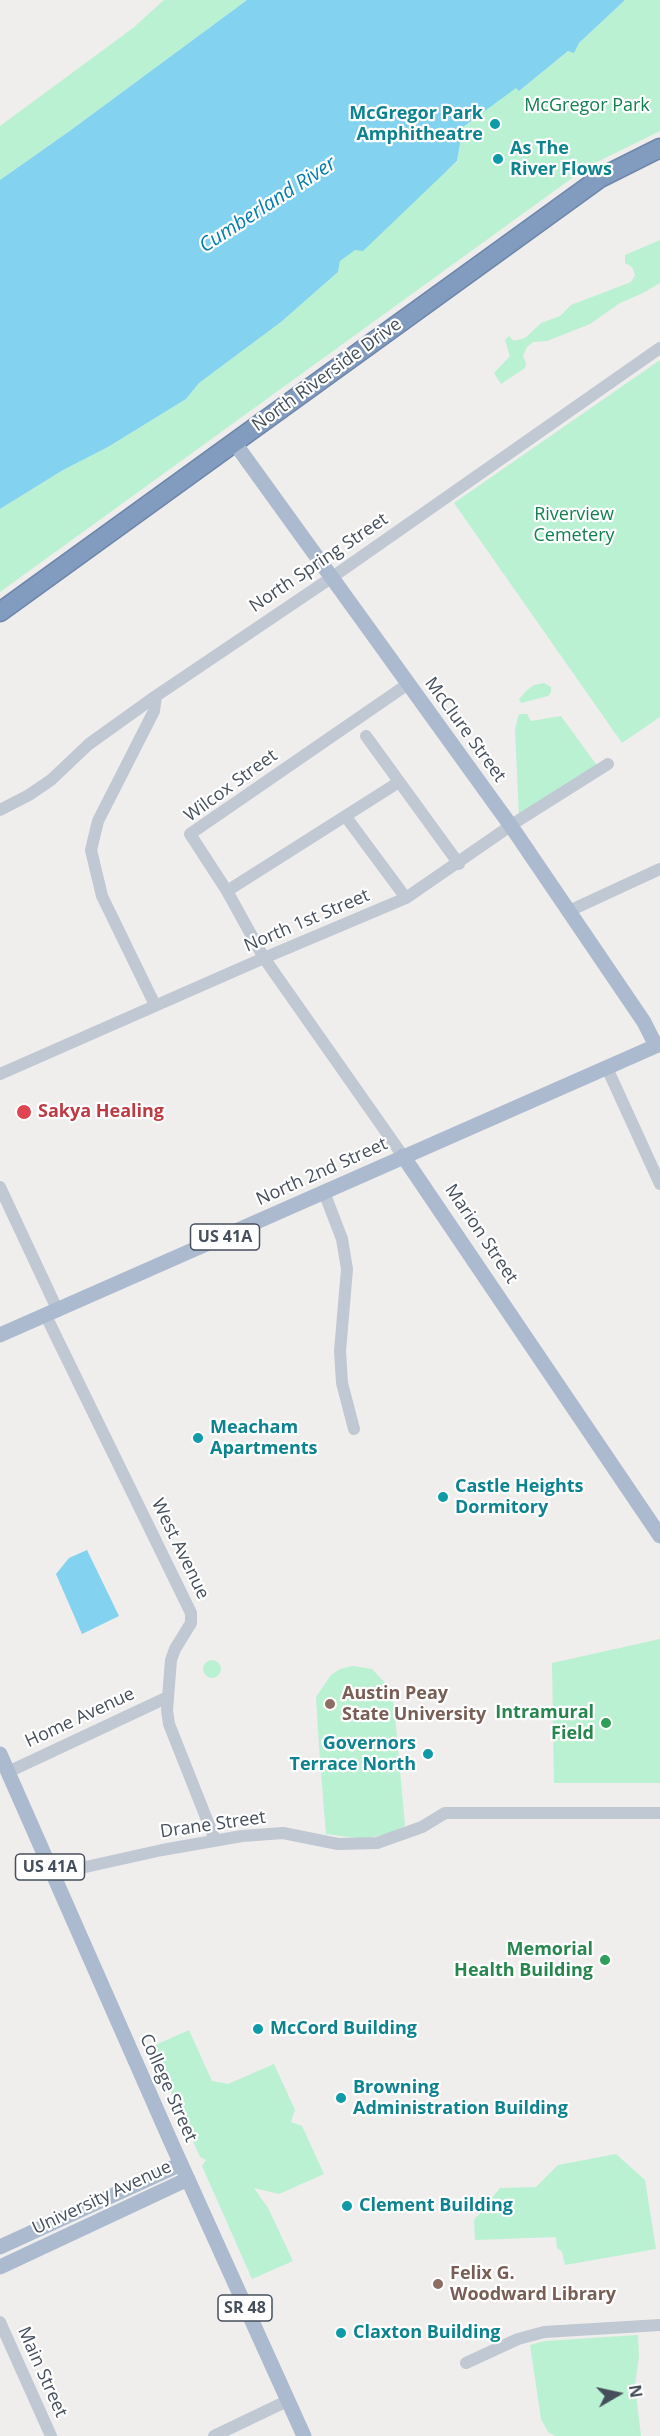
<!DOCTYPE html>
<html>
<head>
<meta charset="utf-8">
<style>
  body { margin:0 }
  #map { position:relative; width:660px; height:2436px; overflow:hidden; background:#f0eded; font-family:"Open Sans",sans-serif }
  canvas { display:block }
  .north { position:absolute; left:588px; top:2364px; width:60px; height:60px; -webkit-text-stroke:4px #fff; paint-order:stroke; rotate:81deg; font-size:16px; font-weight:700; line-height:24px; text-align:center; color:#454f5b }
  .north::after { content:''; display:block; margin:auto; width:21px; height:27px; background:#454f5b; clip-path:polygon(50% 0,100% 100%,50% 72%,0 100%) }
</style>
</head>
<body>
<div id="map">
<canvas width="660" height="2436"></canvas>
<div class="north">N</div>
</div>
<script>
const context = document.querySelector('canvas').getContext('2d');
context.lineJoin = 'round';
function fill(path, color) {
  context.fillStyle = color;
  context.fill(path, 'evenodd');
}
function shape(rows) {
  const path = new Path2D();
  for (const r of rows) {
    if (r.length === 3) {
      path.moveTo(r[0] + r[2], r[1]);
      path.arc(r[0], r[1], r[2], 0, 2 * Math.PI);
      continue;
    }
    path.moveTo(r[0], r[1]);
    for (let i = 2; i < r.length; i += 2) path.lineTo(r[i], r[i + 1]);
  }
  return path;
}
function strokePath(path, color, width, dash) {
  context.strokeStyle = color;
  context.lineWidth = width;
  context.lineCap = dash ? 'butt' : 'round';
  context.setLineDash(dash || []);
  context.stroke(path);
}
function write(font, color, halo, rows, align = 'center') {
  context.font = font + ' "Open Sans",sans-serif';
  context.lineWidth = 4.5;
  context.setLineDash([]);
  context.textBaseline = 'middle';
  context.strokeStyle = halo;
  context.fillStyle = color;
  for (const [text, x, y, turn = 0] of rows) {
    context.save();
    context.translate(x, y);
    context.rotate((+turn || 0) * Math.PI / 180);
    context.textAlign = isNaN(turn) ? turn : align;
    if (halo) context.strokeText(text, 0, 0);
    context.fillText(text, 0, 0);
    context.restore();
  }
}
fill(shape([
  [164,0,247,0,71,130,0,180,0,126,133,28],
  [625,0,660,0,660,131,593,164,575,176,0,592,0,509,63,470,108,447,186,399,199,383,281,322,338,272,340,261,457,162,463,127,516,87,519,91,568,51,574,52,579,43],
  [660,240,660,283,643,293,620,303,590,324,547,341,533,342,527,347,523,356,526,363,525,368,501,384,494,373,510,356,505,340,509,336,514,341,525,338,541,323,560,316,571,305,631,282,635,275,632,267,625,263,625,255],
  [660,360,660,717,622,743,454,503],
  [544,683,551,687,551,692,548,696,521,703,519,699,527,690,534,685],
  [519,714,527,714,531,721,561,716,598,767,519,816,515,729],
  [660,1639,660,1783,554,1783,552,1663],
  [212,1669,9],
  [353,1666,372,1669,387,1685,394,1705,405,1826,390,1833,364,1839,326,1834,320,1761,316,1697,331,1675,340,1669],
  [189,2030,212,2081,228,2084,274,2064,295,2110,291,2122,302,2126,324,2174,279,2194,254,2188,268,2208,293,2261,252,2279,202,2166,206,2160,200,2157,151,2047],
  [616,2154,645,2180,656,2249,565,2265,562,2252,557,2248,556,2237,475,2240,474,2220,500,2188,536,2187,558,2165],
  [638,2335,639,2356,635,2385,641,2436,555,2436,548,2432,541,2419,530,2345,545,2341]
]), '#b9f1d2');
fill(shape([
  [247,0,625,0,579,43,574,53,568,51,519,91,516,88,463,127,457,161,363,251,355,250,340,261,338,272,281,322,199,383,186,399,108,447,63,470,0,509,0,180,71,130],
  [87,1550,119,1616,82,1634,56,1574,69,1558]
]), '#83d2f0');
const highway = shape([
  [0,612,571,199,600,178,660,148]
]);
strokePath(highway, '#6d86ab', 21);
strokePath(shape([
  [366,736,459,864],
  [0,810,29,795,51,780,89,744,156,696,331,578,660,348],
  [346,817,406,898],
  [227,891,399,782],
  [569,911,660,869],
  [155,1005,102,896,91,850,98,821,154,711,156,696],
  [607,1068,660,1184],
  [0,1074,264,958,406,898,516,822,608,764],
  [403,1156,264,958,227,891,190,834,408,684],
  [0,1187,58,1311],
  [324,1192,342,1239,347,1269,340,1351,342,1383,354,1429],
  [46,1316,191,1613,191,1623,175,1649,171,1660,167,1710,169,1724,215,1840],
  [8,1772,168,1697],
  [54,1874,162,1850,242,1836,283,1833,338,1844,377,1843,422,1827,445,1813,660,1813],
  [0,2322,51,2436],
  [466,2363,518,2339,544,2332,660,2325],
  [214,2436,287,2401]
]), '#c0c8d3', 12);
strokePath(shape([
  [234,442,511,826,644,1022,656,1046],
  [403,1156,660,1536],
  [0,1335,660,1044],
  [0,1754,171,2142,304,2436],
  [0,2247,181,2164],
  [0,2267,188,2179]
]), '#abbace', 15);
strokePath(highway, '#829cbf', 18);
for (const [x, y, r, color] of [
  [495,124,6,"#0f9aa8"],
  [498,159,6,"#0f9aa8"],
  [24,1112,8,"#e0444e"],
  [198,1438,6,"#0f9aa8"],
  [443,1497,6,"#0f9aa8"],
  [330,1704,6,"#8d6e63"],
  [606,1723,6,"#2e9e5b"],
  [428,1754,6,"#0f9aa8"],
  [605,1960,6,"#2e9e5b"],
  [258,2029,6,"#0f9aa8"],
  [341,2098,6,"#0f9aa8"],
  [347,2206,6,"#0f9aa8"],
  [438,2284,6,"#8d6e63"],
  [341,2333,6,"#0f9aa8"]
]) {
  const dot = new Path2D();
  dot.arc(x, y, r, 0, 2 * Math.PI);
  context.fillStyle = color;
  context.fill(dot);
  strokePath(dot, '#fff', 2);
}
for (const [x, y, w] of [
  [225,1237,69],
  [50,1867,69],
  [245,2308,54]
]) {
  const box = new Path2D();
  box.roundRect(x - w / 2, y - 13, w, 26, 4.5);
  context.fillStyle = '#fff';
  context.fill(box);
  strokePath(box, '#454f5b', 1.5);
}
write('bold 16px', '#454f5b', null, [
  ["US 41A",225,1237],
  ["US 41A",50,1867],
  ["SR 48",245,2308]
]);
write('18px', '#128051', '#fff', [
  ["McGregor Park",587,106],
  ["Riverview",574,515],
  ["Cemetery",574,536]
]);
write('bold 18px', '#0d838f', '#fff', [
  ["McGregor Park",483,114,"right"],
  ["Amphitheatre",483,135,"right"],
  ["As The",510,149],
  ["River Flows",510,170],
  ["Meacham",210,1428],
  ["Apartments",210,1449],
  ["Castle Heights",455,1487],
  ["Dormitory",455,1508],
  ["Governors",416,1744,"right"],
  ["Terrace North",416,1765,"right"],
  ["McCord Building",270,2029],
  ["Browning",353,2088],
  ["Administration Building",353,2109],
  ["Clement Building",359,2206],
  ["Claxton Building",353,2333]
], 'left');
write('18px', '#454f5b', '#fff', [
  ["North Riverside Drive",327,375,-36],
  ["North Spring Street",319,563,-34],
  ["McClure Street",465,730,54],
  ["Wilcox Street",231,786,-36],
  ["North 1st Street",307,921,-23],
  ["North 2nd Street",322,1172,-24],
  ["Marion Street",481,1234,56],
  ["West Avenue",180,1549,64],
  ["Home Avenue",80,1718,-25],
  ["Drane Street",213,1825,-8],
  ["College Street",168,2088,66],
  ["University Avenue",102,2198,-25],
  ["Main Street",42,2372,66]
]);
write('bold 18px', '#be3a42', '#fff', [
  ["Sakya Healing",38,1112]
], 'left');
write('bold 18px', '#785e54', '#fff', [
  ["Austin Peay",342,1694],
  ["State University",342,1715],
  ["Felix G.",450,2274],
  ["Woodward Library",450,2295]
], 'left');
write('bold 18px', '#27864d', '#fff', [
  ["Intramural",594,1713],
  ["Field",594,1734],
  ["Memorial",593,1950],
  ["Health Building",593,1971]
], 'right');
write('italic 20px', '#067fae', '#fff', [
  ["Cumberland River",268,205,-33]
]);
</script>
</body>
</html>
